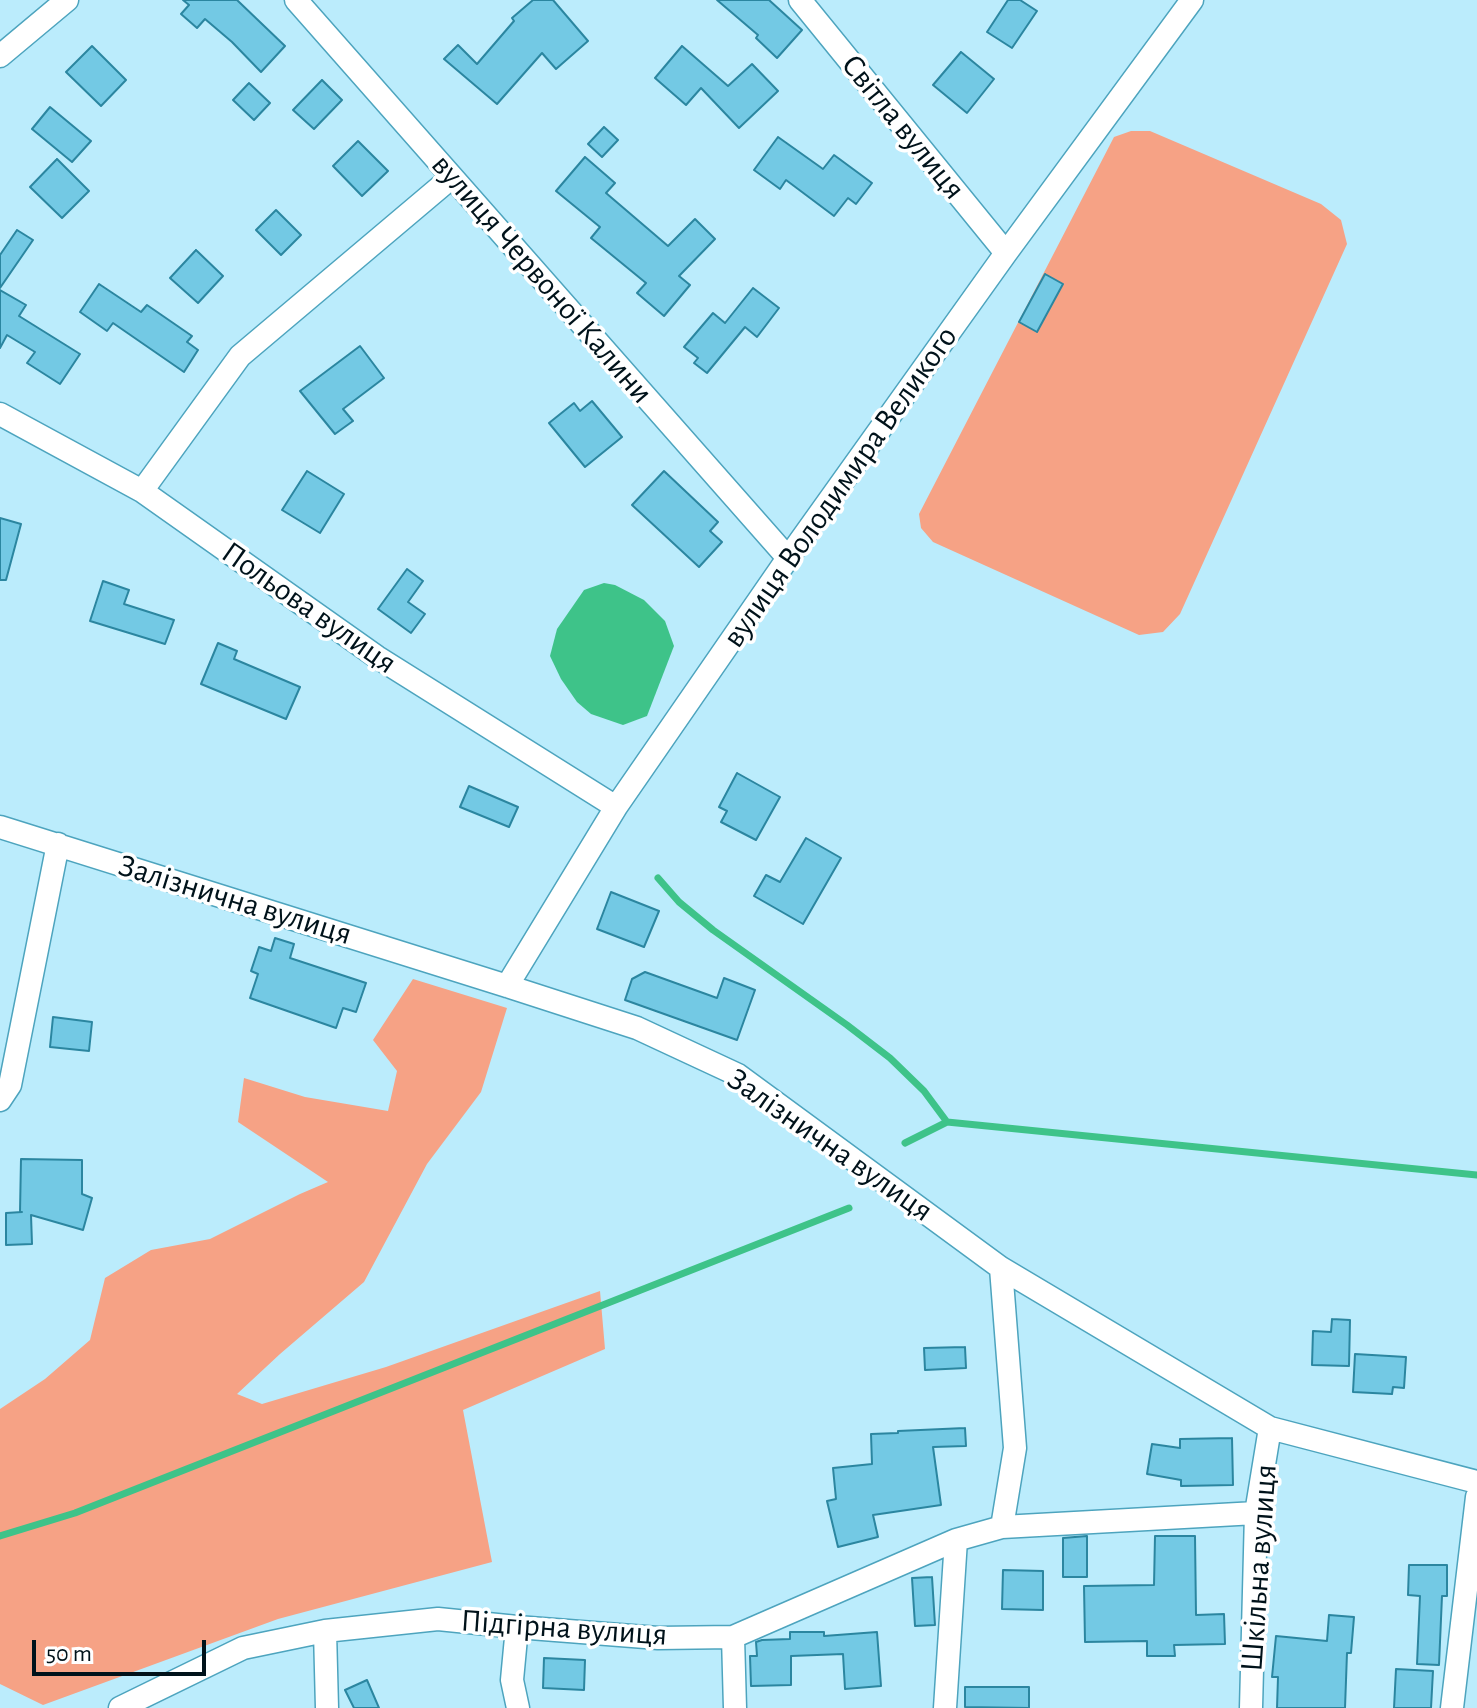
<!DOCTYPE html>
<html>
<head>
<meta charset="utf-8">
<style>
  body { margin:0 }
  #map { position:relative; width:1477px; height:1708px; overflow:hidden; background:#bbecfc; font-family:"Alegreya Sans",sans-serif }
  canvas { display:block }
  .scale { position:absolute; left:32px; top:1640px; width:174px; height:36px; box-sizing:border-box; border:4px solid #00121a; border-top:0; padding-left:10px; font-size:24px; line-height:28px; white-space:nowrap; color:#00121a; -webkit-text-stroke:6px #fff; paint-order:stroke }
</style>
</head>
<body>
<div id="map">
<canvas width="1477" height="1708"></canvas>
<div class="scale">50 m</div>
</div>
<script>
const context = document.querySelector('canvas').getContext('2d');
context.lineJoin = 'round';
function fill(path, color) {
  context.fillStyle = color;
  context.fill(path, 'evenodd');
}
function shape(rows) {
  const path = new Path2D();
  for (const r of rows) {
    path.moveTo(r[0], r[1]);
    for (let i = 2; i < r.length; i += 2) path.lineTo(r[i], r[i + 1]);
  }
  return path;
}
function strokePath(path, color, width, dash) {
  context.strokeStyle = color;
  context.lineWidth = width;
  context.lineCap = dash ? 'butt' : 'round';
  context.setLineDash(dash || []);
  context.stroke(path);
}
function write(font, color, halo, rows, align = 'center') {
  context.font = font + ' "Alegreya Sans",sans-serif';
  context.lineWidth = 7;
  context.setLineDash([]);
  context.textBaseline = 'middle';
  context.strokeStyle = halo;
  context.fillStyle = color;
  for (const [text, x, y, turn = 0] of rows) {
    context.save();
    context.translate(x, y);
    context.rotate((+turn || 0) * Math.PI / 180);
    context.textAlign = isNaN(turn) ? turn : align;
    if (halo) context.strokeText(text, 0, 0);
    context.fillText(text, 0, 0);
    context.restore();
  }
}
fill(shape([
  [1131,131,1150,131,1321,204,1341,220,1347,244,1180,614,1163,632,1139,635,933,542,921,528,919,514,1114,137],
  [413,979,507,1008,481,1092,427,1164,364,1282,280,1354,237,1394,262,1404,386,1367,600,1291,605,1349,463,1410,492,1562,278,1619,43,1705,0,1684,0,1409,45,1379,90,1340,105,1278,151,1250,210,1239,300,1194,328,1182,238,1122,244,1078,305,1097,388,1111,397,1071,373,1040]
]), '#f6a285');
fill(shape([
  [604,583,615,585,644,600,665,621,674,646,647,716,623,725,591,714,577,702,561,679,550,656,557,629,584,590]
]), '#3ec389');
strokePath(shape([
  [658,878,679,902,713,930,847,1025,890,1058,924,1091,947,1122],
  [905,1143,947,1122,1477,1175],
  [0,1536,75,1513,849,1208]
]), '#3ec389', 7);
const building = shape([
  [183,0,237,0,285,46,261,72,232,42,205,19,197,28,181,14,189,5,183,0],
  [533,0,553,0,588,41,556,69,542,53,497,104,444,59,458,45,477,64,514,21,512,18,533,0],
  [717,0,769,0,802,30,777,58,756,38,758,35,717,0],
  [1008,0,1020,0,1037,11,1012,48,987,32,1008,0],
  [92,46,126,80,101,106,66,72,92,46],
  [682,46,728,86,752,64,778,91,739,128,701,88,686,105,655,78,682,46],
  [961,52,994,79,967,113,933,85,961,52],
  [322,80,342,100,314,129,293,110,322,80],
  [249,83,270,103,254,120,233,100,249,83],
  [50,107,91,141,72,162,32,129,50,107],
  [604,127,618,140,602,157,588,144,604,127],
  [778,137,823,169,834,155,872,183,856,204,848,198,834,216,786,180,780,189,754,170,778,137],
  [358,141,388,171,362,196,333,166,358,141],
  [585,157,615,183,606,193,668,246,695,219,715,239,679,276,690,285,664,316,637,293,646,283,591,238,600,227,556,191,585,157],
  [57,159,89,191,62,218,30,187,57,159],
  [276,210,301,235,281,255,256,230,276,210],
  [17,230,33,240,0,288,0,255,17,230],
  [196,250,223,276,198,303,170,278,196,250],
  [1045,274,1063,284,1037,332,1019,322,1045,274],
  [99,284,141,312,147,305,192,336,187,342,198,350,184,372,113,323,107,331,80,312,99,284],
  [753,288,779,308,757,337,745,327,707,373,694,363,698,358,684,347,713,313,725,323,753,288],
  [0,290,26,305,19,316,80,354,60,384,27,363,35,352,7,335,0,348,0,290],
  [360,346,384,378,343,409,353,421,335,434,300,391,360,346],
  [592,401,622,437,585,467,549,423,574,403,580,411,592,401],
  [307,471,344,494,320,533,282,510,307,471],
  [664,471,718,522,710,531,722,542,699,567,632,505,664,471],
  [0,518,21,524,6,580,0,580,0,518],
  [407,569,423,581,408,602,425,614,411,633,378,609,407,569],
  [103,581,129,590,124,604,174,620,165,644,90,621,103,581],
  [218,643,237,651,234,659,300,687,286,719,201,684,218,643],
  [737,773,780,797,756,840,721,822,727,811,719,807,737,773],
  [469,786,518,807,509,827,460,807,469,786],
  [806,838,841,858,803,924,754,896,766,875,780,882,806,838],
  [611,892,659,911,644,947,597,929,611,892],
  [275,938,294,944,290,958,366,983,356,1012,343,1008,336,1028,250,998,258,974,251,971,259,947,271,951,275,938],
  [645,972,717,998,724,978,755,990,737,1040,625,1000,632,979,645,972],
  [53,1017,92,1022,89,1051,50,1047,53,1017],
  [21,1159,82,1160,82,1194,92,1198,83,1230,31,1215,32,1244,6,1245,6,1213,22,1212,20,1212,21,1159],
  [1332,1319,1350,1320,1349,1366,1312,1365,1313,1331,1331,1332,1332,1319],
  [965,1347,966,1368,925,1370,924,1348,965,1347],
  [1355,1354,1406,1357,1404,1388,1393,1387,1392,1394,1353,1392,1355,1354],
  [965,1428,966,1446,933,1447,941,1505,873,1515,878,1537,838,1547,827,1501,836,1499,833,1468,872,1464,871,1434,898,1433,898,1431,965,1428],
  [1232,1438,1233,1485,1181,1486,1181,1480,1147,1474,1152,1444,1180,1448,1180,1439,1232,1438],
  [1087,1536,1087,1577,1063,1577,1063,1538,1087,1536],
  [1155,1536,1195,1536,1196,1615,1224,1614,1225,1644,1174,1645,1175,1656,1147,1656,1147,1641,1085,1642,1084,1586,1154,1585,1155,1536],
  [1409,1565,1447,1565,1447,1596,1442,1596,1439,1665,1417,1664,1420,1596,1408,1595,1409,1565],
  [1003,1570,1043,1571,1043,1610,1002,1609,1003,1570],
  [932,1577,935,1625,915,1626,912,1578,932,1577],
  [1329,1615,1354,1617,1351,1653,1347,1653,1345,1708,1277,1708,1278,1677,1272,1677,1276,1636,1327,1641,1329,1615],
  [790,1632,824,1632,824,1636,877,1632,881,1686,845,1689,843,1654,791,1656,791,1685,751,1686,750,1656,757,1656,756,1642,762,1640,790,1639,790,1632],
  [544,1658,585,1660,584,1690,543,1688,544,1658],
  [1396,1669,1433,1671,1431,1708,1394,1708,1396,1669],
  [367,1680,379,1708,354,1708,345,1690,367,1680],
  [965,1687,1029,1687,1029,1708,965,1707,965,1687]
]);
fill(building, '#73c9e4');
strokePath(building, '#2b86a0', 2);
const street = shape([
  [296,0,788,558],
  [800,0,1006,253],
  [0,56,67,0],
  [0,414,142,491,377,657,616,807],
  [142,491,240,356,452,177],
  [0,827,507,986,637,1028,738,1075,1001,1268,1270,1428,1477,1482],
  [507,986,616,807,788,558,1006,253,1192,0],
  [0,1100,10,1085,58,844],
  [1001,1268,1015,1448,1002,1527],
  [517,1627,512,1680,518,1708],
  [325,1631,327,1708],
  [733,1637,735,1708],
  [120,1708,243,1648,325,1631,438,1619,517,1627,658,1638,733,1637,956,1540,1002,1527,1256,1513],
  [945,1708,956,1540],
  [1251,1708,1256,1513,1270,1428],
  [1452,1708,1477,1497]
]);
strokePath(street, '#4da4be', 25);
strokePath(street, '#fff', 22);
write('32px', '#00121a', '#fff', [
  ["Світла вулиця",903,127,51],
  ["вулиця Червоної Калини",542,279,49],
  ["вулиця Володимира Великого",840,487,-55],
  ["Польова вулиця",309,608,35],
  ["Залізнична вулиця",235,900,17],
  ["Залізнична вулиця",830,1145,35],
  ["Шкільна вулиця",1259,1568,-86],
  ["Підгірна вулиця",564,1628,4]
]);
</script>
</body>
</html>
